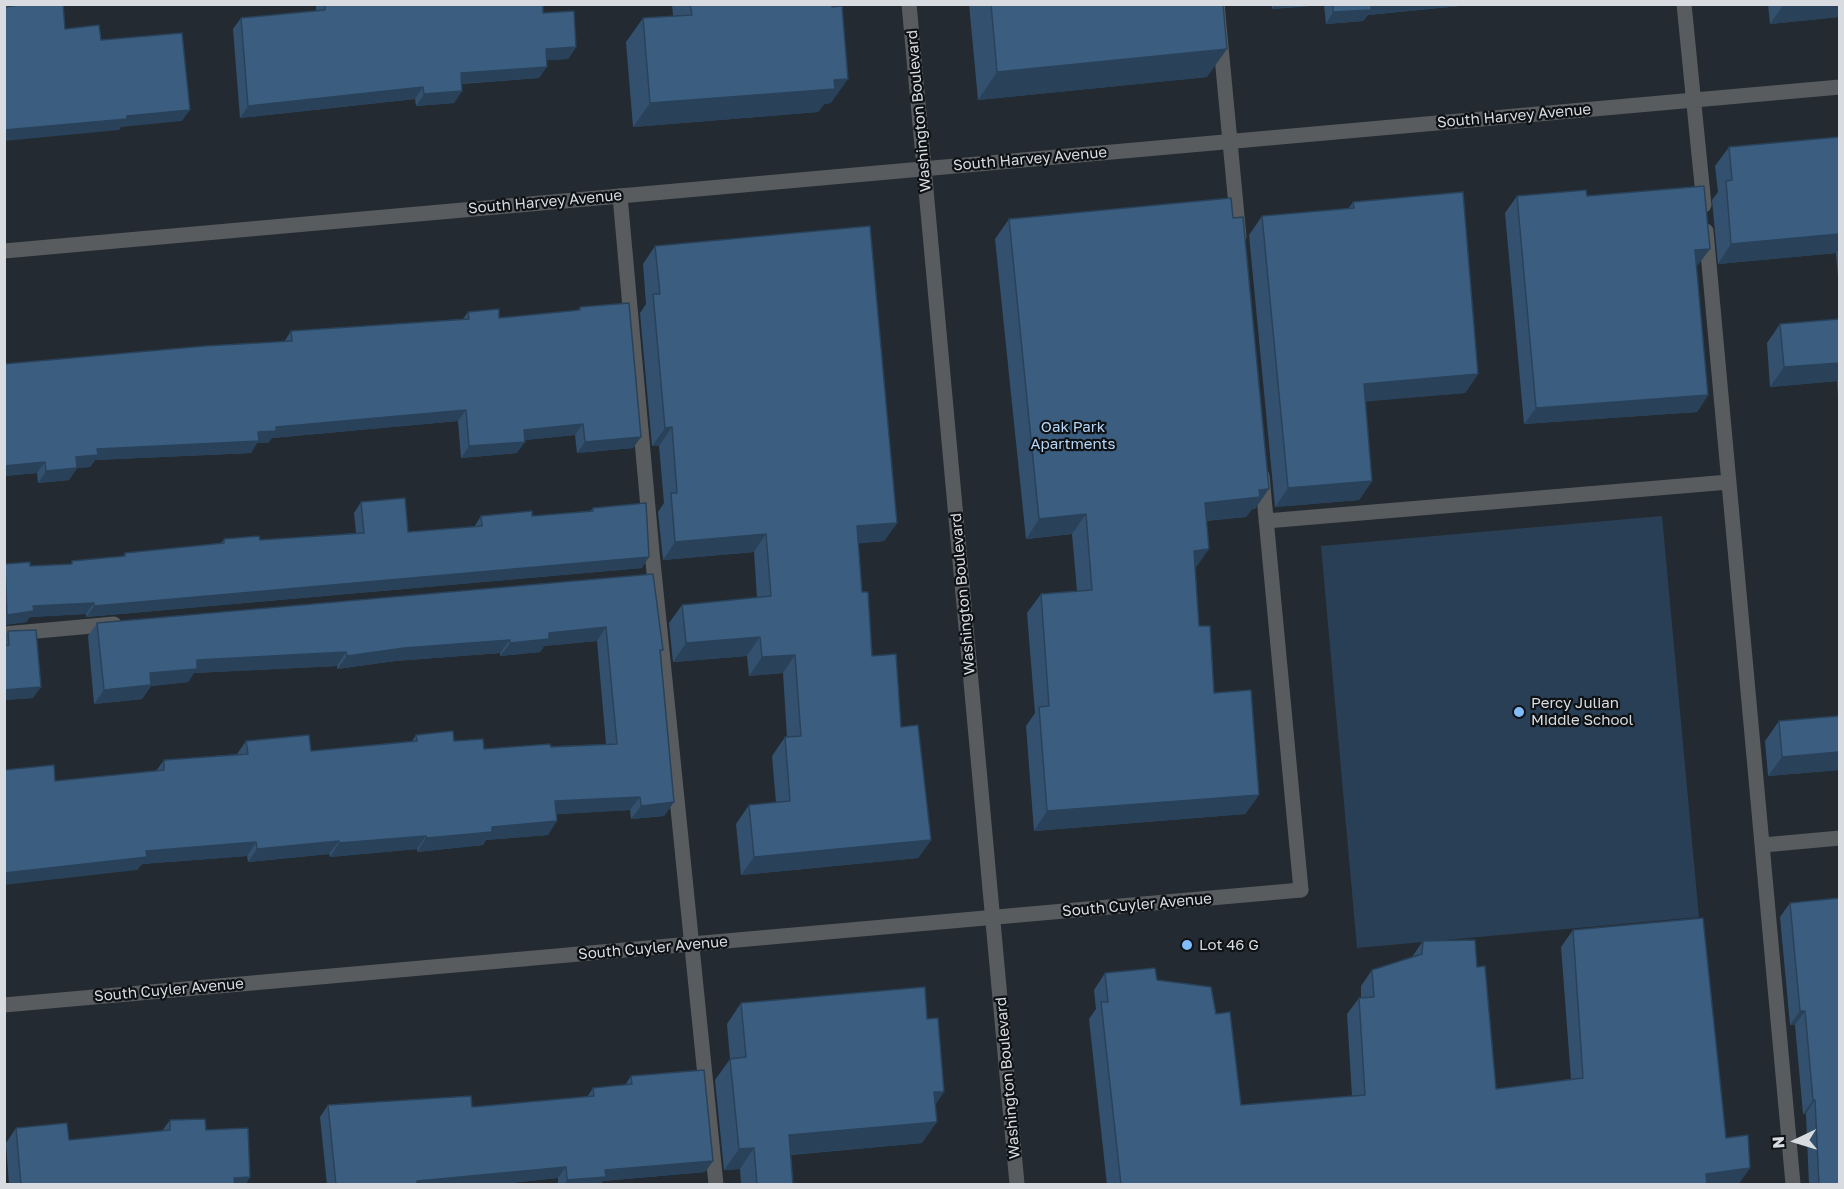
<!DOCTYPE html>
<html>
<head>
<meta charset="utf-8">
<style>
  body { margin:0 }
  #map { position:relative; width:1844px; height:1189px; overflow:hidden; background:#232a31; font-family:"Golos Text",sans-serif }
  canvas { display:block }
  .frame { position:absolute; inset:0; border:6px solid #d8dce1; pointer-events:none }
  .north { position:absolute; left:1766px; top:1111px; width:60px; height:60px; -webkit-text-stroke:4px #0f1215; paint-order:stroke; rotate:266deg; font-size:16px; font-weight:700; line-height:24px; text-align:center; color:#d8dce1 }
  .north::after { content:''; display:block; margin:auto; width:21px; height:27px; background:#d8dce1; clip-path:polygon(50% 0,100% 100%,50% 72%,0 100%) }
</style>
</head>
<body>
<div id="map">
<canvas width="1844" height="1189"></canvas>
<div class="frame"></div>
<div class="north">N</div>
</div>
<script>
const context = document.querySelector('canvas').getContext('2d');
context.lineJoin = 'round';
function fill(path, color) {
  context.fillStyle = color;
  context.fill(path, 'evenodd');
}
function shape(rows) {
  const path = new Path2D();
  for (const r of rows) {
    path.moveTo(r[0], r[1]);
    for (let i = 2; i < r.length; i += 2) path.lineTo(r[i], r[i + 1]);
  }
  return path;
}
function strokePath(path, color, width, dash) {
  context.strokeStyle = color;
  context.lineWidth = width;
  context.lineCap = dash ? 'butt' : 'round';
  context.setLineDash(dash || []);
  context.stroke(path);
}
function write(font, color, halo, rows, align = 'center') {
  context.font = font + ' "Golos Text",sans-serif';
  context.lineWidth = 4.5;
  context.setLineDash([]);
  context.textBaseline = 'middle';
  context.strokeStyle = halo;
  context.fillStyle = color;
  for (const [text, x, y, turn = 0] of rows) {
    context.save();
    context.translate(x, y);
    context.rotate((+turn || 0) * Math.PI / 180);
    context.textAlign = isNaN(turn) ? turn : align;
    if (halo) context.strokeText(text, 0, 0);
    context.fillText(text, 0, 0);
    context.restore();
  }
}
fill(shape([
  [1662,516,1699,917,1357,948,1321,546]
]), '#293f55');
strokePath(shape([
  [1217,4,1239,237],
  [1684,4,1704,205],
  [620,196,652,552,716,1184],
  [1706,231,1793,1184],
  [1262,476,1301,890],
  [1266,521,1729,482],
  [4,634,114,624]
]), '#585c5f', 15);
strokePath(shape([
  [4,251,1840,87],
  [1763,845,1840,838],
  [4,1005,1301,890]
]), '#585c5f', 15);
strokePath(shape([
  [909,4,1017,1184]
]), '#585c5f', 15);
fill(shape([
  [316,4,543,4,543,13,576,47,568,59,547,60,539,78,462,84,462,91,454,103,416,106,415,99,240,118,233,29,241,18,316,11],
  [672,4,832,4,831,103,824,104,818,112,633,127,626,42,643,18,673,16],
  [969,4,1223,4,1207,77,978,100],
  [1272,4,1480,4,1368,15,1363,21,1326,24,1324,5,1272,9],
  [1768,4,1839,4,1839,17,1770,24],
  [1839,137,1839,289,1836,253,1718,264,1712,200,1718,192,1715,166,1729,147],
  [1517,196,1587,196,1698,265,1696,266,1708,395,1697,412,1524,424,1505,213],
  [1353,202,1478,374,1465,393,1365,401,1372,481,1359,500,1275,507,1249,235,1262,216,1348,209],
  [1009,219,1255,509,1252,509,1246,517,1206,521,1195,569,1199,626,1214,693,1259,795,1245,814,1034,831,1026,726,1035,713,1027,613,1041,594,1077,591,1072,534,1026,539,995,239],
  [655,246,897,523,884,541,858,543,862,592,872,656,901,727,931,840,918,858,741,875,736,824,749,805,776,803,772,756,785,737,787,737,783,673,749,676,747,656,673,662,669,623,682,605,757,598,754,552,663,560,658,512,664,503,659,446,652,446,640,313,646,304,643,264],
  [580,307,641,437,633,448,577,453,575,435,524,440,517,453,461,458,458,421,272,438,268,443,257,443,251,453,95,460,90,467,77,468,69,480,38,483,37,473,4,476,284,342,291,331,463,319,468,312,499,318,577,311],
  [1839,319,1839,412,1837,381,1770,387,1767,343,1780,324],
  [361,502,408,532,474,527,481,516,532,516,590,511,593,508,642,568,86,617,86,614,30,617,26,622,4,625,5,564,30,566,71,564,72,561,123,556,125,553,221,543,224,539,260,540,356,533,354,513],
  [653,574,663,650,661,653,674,802,664,816,631,819,630,810,556,814,548,835,486,840,483,845,417,852,417,849,330,857,329,854,248,862,247,856,142,864,137,870,55,781,156,771,164,760,237,754,246,741,311,751,412,741,416,735,454,741,484,749,606,744,597,641,544,646,540,652,500,656,500,653,395,661,337,669,337,666,194,673,188,682,151,686,142,699,94,704,88,636,97,623],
  [8,631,33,698,4,700,4,637],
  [1839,716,1839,770,1768,776,1765,741,1779,721],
  [1790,903,1839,1185,1809,1185,1806,1114,1803,1114,1795,1025,1790,1025,1780,917],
  [1573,930,1726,1138,1739,1184,1107,1185,1089,1019,1096,1009,1094,990,1105,973,1157,980,1216,1014,1241,1105,1352,1096,1347,1014,1359,998,1361,997,1361,986,1372,970,1412,957,1423,941,1477,967,1496,1089,1571,1079,1561,947],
  [741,1003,935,1105,922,1143,791,1155,793,1185,741,1185,740,1169,724,1170,715,1080,730,1059,727,1024],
  [631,1076,713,1161,705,1172,603,1181,600,1185,558,1185,558,1178,490,1185,327,1185,320,1117,328,1105,472,1107,587,1097,593,1088,625,1085],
  [170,1120,206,1130,250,1177,245,1185,9,1185,6,1143,16,1128,69,1140,162,1131]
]), '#33516e');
fill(shape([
  [1275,4,1324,4,1272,9],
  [1370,4,1480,4,1368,15,1363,21,1326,24,1333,12],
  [1784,4,1839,4,1839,17,1770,24],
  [576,47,568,59,538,61,546,49],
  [1227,49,1207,77,978,100,997,72],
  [547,67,539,78,453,84,461,73],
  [848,79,831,103,824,104,818,112,633,127,650,103],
  [423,87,415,99,240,118,248,106],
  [462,91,454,103,416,106,424,94],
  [190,110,182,121,121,127,119,130,4,141,4,130],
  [1839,234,1839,249,1836,253,1718,264,1731,244],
  [1710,249,1698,265,1683,267,1695,250],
  [1839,363,1839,378,1837,381,1770,387,1784,367],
  [1478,374,1465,393,1350,403,1364,384],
  [1708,395,1697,412,1524,424,1536,408],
  [466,410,458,421,272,438,268,443,257,443,251,453,95,460,90,467,68,469,76,457,97,449,258,432,276,427],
  [583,424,575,435,516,441,524,430],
  [672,427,659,446,652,446,665,428],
  [641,437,633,448,577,453,585,442],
  [525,442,517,453,461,458,469,446],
  [45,462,37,473,4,476,4,466],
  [77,468,69,480,38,483,46,471],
  [1372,481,1359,500,1275,507,1288,488],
  [1269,489,1255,509,1252,509,1246,517,1191,522,1205,503,1259,490],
  [1086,514,1072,534,1026,539,1039,519],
  [897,523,884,541,844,545,857,526],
  [766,534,754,552,663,560,675,542],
  [1209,549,1195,569,1194,551],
  [649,557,642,568,86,617,94,606],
  [94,603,86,614,30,617,26,622,4,625,4,618,7,615,33,606],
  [606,627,597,641,544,646,540,652,500,656,510,643,549,633],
  [760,637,747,656,673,662,686,643],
  [510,640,500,653,395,661,337,669,347,656,404,648],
  [346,652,337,666,194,673,188,682,151,686,142,699,94,704,104,690,150,673,197,660],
  [795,655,783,673,749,676,762,657],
  [41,687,33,698,4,700,4,690],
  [1839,752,1839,770,1768,776,1782,757],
  [1259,795,1245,814,1034,831,1047,811],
  [640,797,630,810,546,815,555,801],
  [674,802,664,816,631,819,641,806],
  [557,821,548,835,486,840,483,845,417,852,426,838,492,827],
  [426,836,417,849,330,857,339,843],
  [931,840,918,858,741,875,754,857],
  [339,841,329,854,248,862,257,849],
  [256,842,247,856,142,864,137,870,4,885,4,873,146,851],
  [1800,1011,1805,1011,1795,1025,1790,1025],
  [934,1092,944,1092,930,1113],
  [1813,1100,1815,1100,1806,1114,1803,1114],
  [937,1122,922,1143,774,1156,789,1135],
  [754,1148,740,1169,724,1170,739,1149],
  [713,1161,705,1172,603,1181,600,1185,564,1185,567,1180,605,1170],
  [566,1167,558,1178,490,1185,414,1185,417,1181],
  [1750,1168,1739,1184,1698,1185,1706,1174],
  [250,1177,245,1185,230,1185,234,1178]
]), '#29425a');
const building = shape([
  [4,4,5,7,26,4,63,4,65,29,99,25,101,40,182,33,190,110,127,116,127,119,4,130,4,4],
  [325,4,543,4,543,13,574,11,576,47,546,49,547,67,461,73,462,91,424,94,423,87,248,106,241,18,325,10,325,4],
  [690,4,832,4,832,7,842,6,848,79,834,80,835,89,650,103,643,18,692,15,690,4],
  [991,4,1223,4,1227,49,997,72,991,4],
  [1333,4,1371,4,1371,10,1333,12,1333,4],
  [1839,137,1839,234,1731,244,1726,181,1732,180,1729,147,1839,137],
  [1704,186,1710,249,1695,250,1708,395,1536,408,1517,196,1586,190,1587,196,1704,186],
  [1463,192,1478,374,1364,384,1372,481,1288,488,1262,216,1354,208,1353,202,1463,192],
  [1231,198,1233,218,1243,217,1269,489,1259,490,1260,497,1205,503,1209,549,1194,551,1199,626,1210,626,1214,693,1251,690,1259,795,1047,811,1039,707,1049,706,1041,594,1092,590,1086,514,1039,519,1009,219,1231,198],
  [870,226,897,523,857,526,862,592,868,592,872,656,896,654,901,727,918,725,931,840,754,857,749,805,790,801,785,737,801,736,795,655,762,657,760,637,686,643,682,605,771,596,766,534,675,542,671,493,677,493,672,427,665,428,653,294,660,294,655,246,870,226],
  [629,303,641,437,585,442,583,424,524,430,525,442,469,446,466,410,276,427,276,431,258,432,259,441,97,449,98,455,76,457,77,468,46,471,45,462,4,466,4,364,205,346,292,341,291,331,469,319,468,312,499,309,499,318,580,310,580,307,629,303],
  [1839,319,1839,363,1784,367,1780,324,1839,319],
  [405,498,408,532,482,526,481,516,532,511,532,516,593,511,593,508,646,503,649,557,94,606,94,603,33,606,34,611,7,615,5,564,30,562,30,566,72,564,72,561,125,556,125,553,224,543,224,539,259,536,260,540,364,533,361,502,405,498],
  [653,574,663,650,660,650,674,802,641,806,640,797,555,801,557,821,492,827,492,832,426,838,426,836,339,843,339,841,257,849,256,842,146,851,147,857,4,873,4,770,54,765,55,781,164,770,164,760,248,754,246,741,309,735,311,751,417,741,416,735,453,731,454,741,483,739,484,749,550,744,551,747,617,744,606,627,549,633,549,639,510,643,510,640,404,648,347,656,346,652,197,660,197,669,150,673,151,685,104,690,97,623,653,574],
  [36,630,41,687,4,690,4,646,9,645,8,631,36,630],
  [1839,716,1839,752,1782,757,1779,721,1839,716],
  [1839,898,1839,1185,1819,1185,1815,1100,1813,1100,1805,1011,1800,1011,1790,903,1839,898],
  [1703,918,1726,1138,1748,1135,1750,1168,1706,1174,1707,1185,1121,1185,1101,1002,1108,1002,1105,973,1155,968,1157,980,1211,987,1216,1014,1230,1012,1241,1105,1365,1095,1359,998,1374,997,1372,970,1422,954,1423,941,1475,940,1477,967,1485,966,1496,1089,1583,1078,1573,930,1703,918],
  [925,987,927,1019,938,1018,944,1092,934,1092,937,1122,789,1135,793,1185,757,1185,754,1148,739,1149,730,1059,746,1057,741,1003,925,987],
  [704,1070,713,1161,605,1170,606,1177,567,1180,566,1167,417,1181,417,1185,336,1185,328,1105,471,1096,472,1107,594,1096,593,1088,632,1084,631,1076,704,1070],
  [205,1119,206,1130,248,1128,250,1177,234,1178,235,1185,21,1185,16,1128,67,1123,69,1140,170,1130,170,1120,205,1119]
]);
fill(building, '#3b5e80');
strokePath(building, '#29425a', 1.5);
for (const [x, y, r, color] of [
  [1519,712,6,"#80bdfa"],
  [1187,945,6,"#80bdfa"]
]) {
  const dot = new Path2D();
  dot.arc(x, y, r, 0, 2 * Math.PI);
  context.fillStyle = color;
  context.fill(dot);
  strokePath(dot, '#0f1215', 2);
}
write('15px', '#d8dce1', '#0f1215', [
  ["Washington Boulevard",919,111,-95],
  ["South Harvey Avenue",1514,116,-5],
  ["South Harvey Avenue",1030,159,-5],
  ["South Harvey Avenue",545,202,-5],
  ["Washington Boulevard",963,594,-95],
  ["South Cuyler Avenue",1137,905,-5],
  ["South Cuyler Avenue",653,948,-5],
  ["South Cuyler Avenue",169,990,-5],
  ["Washington Boulevard",1008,1078,-95]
]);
write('15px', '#b5d6f8', '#0f1215', [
  ["Oak Park",1073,427],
  ["Apartments",1073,444]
]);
write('15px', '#d8dce1', '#0f1215', [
  ["Percy Julian",1531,703],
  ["Middle School",1531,720],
  ["Lot 46 G",1199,945]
], 'left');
</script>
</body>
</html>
